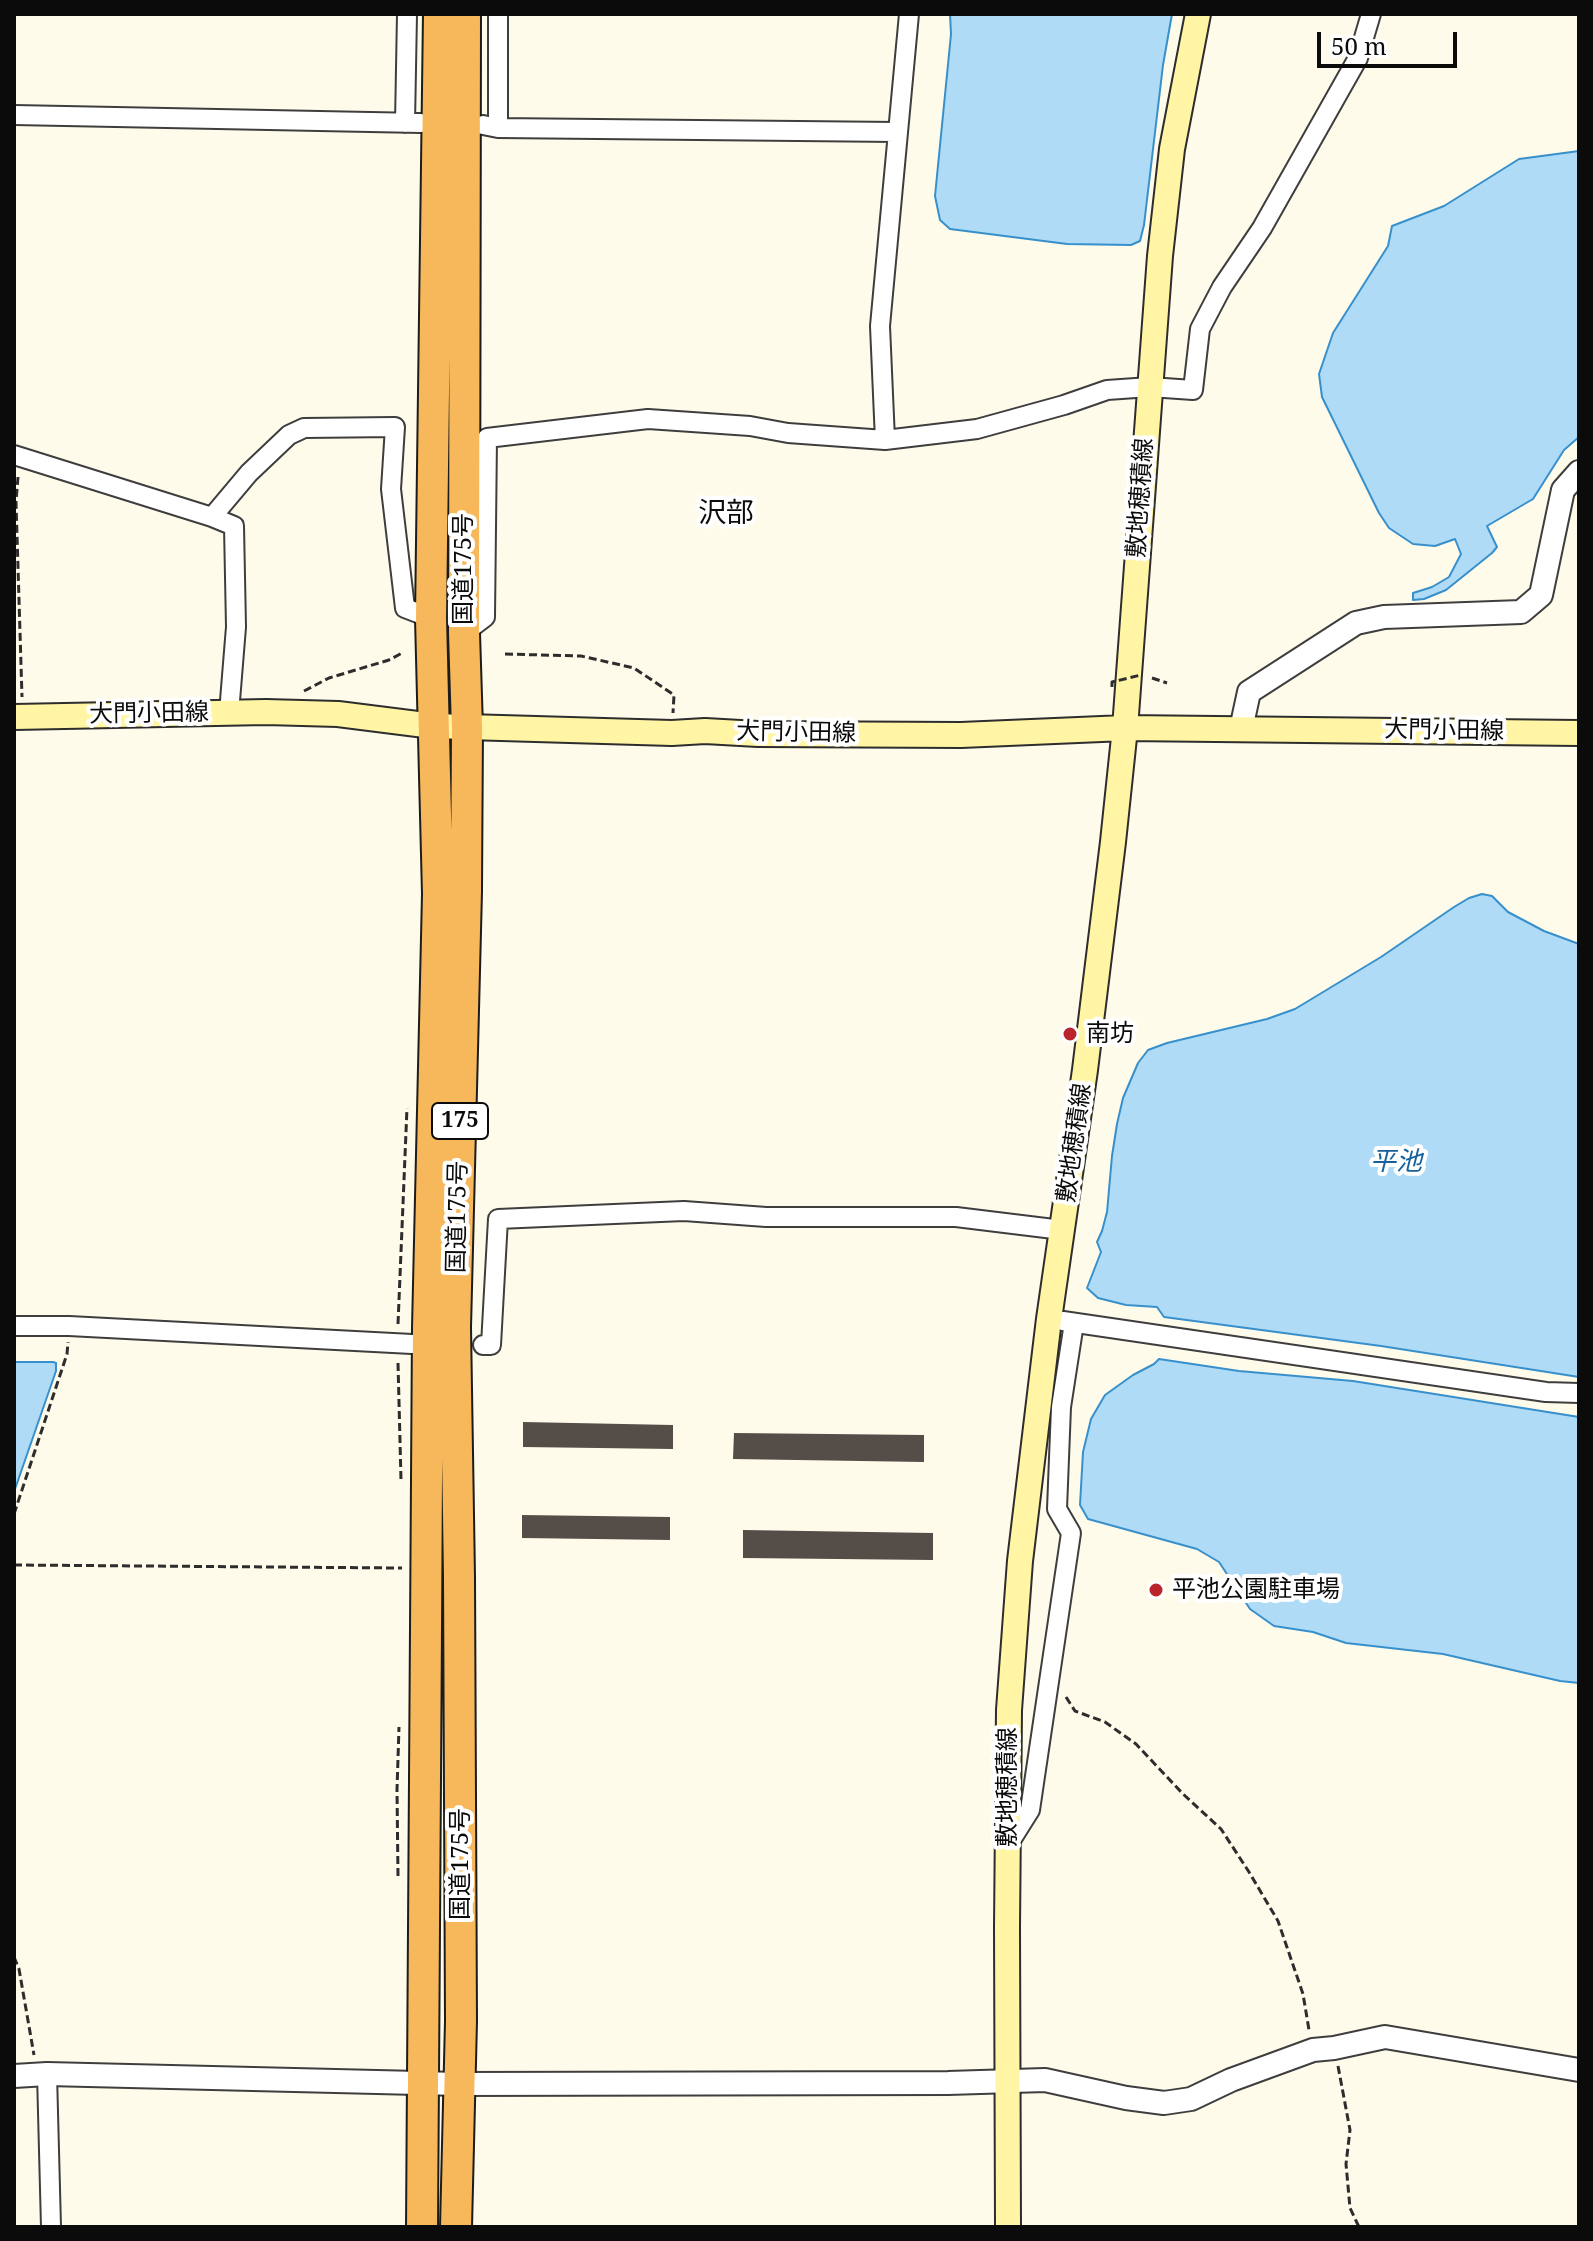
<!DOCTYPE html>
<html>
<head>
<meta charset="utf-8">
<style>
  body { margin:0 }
  #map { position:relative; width:1593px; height:2241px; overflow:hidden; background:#fffbea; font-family:"Noto Serif",serif }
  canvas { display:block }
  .frame { position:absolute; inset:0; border:16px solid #0b0b0b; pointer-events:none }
  .scale { position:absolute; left:1317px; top:32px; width:140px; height:36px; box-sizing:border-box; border:4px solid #0b0b0b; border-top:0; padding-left:10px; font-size:24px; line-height:28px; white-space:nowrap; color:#0b0b0b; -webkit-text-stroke:6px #fff; paint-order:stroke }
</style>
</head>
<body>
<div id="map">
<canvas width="1593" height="2241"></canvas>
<div class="frame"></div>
<div class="scale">50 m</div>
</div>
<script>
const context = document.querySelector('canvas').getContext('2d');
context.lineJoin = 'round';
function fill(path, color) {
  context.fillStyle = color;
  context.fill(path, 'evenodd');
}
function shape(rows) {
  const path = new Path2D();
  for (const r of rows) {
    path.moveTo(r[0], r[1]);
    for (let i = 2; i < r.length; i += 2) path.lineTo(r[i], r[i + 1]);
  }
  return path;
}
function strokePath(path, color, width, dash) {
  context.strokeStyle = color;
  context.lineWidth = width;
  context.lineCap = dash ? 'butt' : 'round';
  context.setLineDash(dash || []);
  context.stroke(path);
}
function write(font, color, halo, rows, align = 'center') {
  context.font = font + ' "Noto Serif","Noto Sans JP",serif';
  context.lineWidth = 8;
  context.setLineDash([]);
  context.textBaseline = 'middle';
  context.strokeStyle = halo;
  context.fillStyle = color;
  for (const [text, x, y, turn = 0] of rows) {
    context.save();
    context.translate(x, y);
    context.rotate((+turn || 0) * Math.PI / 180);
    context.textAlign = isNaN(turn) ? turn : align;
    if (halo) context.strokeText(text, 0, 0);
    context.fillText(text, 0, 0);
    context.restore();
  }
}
const water = shape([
  [950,14,1172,14,1163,65,1144,225,1140,241,1131,245,1067,244,950,229,940,220,935,196,951,34,950,14],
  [1579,151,1579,437,1564,450,1533,499,1487,526,1497,547,1492,553,1446,590,1424,599,1413,600,1413,593,1432,587,1449,577,1461,554,1455,539,1435,546,1413,544,1389,528,1379,513,1322,397,1319,374,1333,333,1388,246,1392,226,1444,206,1519,159,1579,151],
  [1482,894,1492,896,1508,912,1544,931,1579,944,1579,1377,1381,1346,1164,1317,1157,1307,1126,1305,1098,1298,1087,1288,1101,1252,1097,1242,1102,1231,1107,1212,1112,1156,1117,1124,1123,1098,1138,1063,1148,1050,1167,1043,1267,1019,1295,1009,1381,957,1454,907,1469,898,1482,894],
  [1159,1359,1239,1371,1353,1381,1579,1417,1579,1683,1560,1681,1443,1654,1346,1643,1313,1632,1274,1626,1250,1609,1219,1562,1197,1549,1088,1519,1080,1505,1083,1452,1091,1419,1105,1395,1133,1375,1154,1364,1159,1359],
  [14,1362,53,1362,56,1363,56,1371,14,1492,14,1362]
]);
fill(water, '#afdbf6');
strokePath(water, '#3790cc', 2);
fill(shape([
  [523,1422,673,1425,673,1449,523,1447],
  [734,1433,924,1435,924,1462,733,1459],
  [522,1515,670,1517,670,1540,522,1538],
  [743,1530,933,1533,933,1560,743,1558]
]), '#544d48');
const minor = shape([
  [14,115,421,123],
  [405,123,407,14],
  [483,125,498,128,897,132],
  [498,128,498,14],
  [885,440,880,326,909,14],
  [14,455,212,517,234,526,236,627,229,713],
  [212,517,249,473,289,435,304,428,395,427,391,489,405,608,431,618],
  [464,633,485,617,487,438,648,419,750,426,788,433,885,440,977,429,1064,405,1107,390,1150,387,1193,390,1200,329,1222,287,1262,228,1358,58,1371,14],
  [1063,1321,1546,1392,1579,1393],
  [14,1326,69,1326,412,1344],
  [483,1345,491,1345,498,1219,684,1211,766,1217,956,1217,1062,1230],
  [1008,1845,1030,1810,1071,1533,1057,1509,1061,1407,1074,1323],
  [47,2074,51,2227]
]);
const tertiary = shape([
  [1241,729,1249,692,1356,623,1384,617,1521,612,1541,595,1563,490,1579,472],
  [14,2076,47,2074,459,2084,948,2083,1045,2080,1126,2098,1164,2103,1191,2099,1231,2080,1313,2050,1334,2048,1385,2037,1579,2070]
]);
const secondary = shape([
  [14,717,266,712,338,714,433,726,672,733,705,731,758,734,961,735,1125,728,1579,733],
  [1008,2227,1007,1927,1009,1710,1020,1561,1049,1319,1085,1070,1113,842,1125,728,1160,256,1172,149,1198,14]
]);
const trunk = shape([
  [422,2227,428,1328,438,894,431,618,439,14],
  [456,2227,461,2021,459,1577,455,1327,466,891,467,728,464,633,465,14]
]);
strokePath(minor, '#3e3e3e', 22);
strokePath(tertiary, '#3e3e3e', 26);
strokePath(secondary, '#2d2d2d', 28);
strokePath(trunk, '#1c1c1c', 34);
strokePath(shape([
  [18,477,16,502,22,697],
  [505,654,581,656,634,668,674,695,673,713],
  [1152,678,1167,683],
  [304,691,329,678,389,660,404,652],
  [398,1324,407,1108],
  [398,1363,401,1480],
  [14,1514,67,1354,68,1342],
  [14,1565,402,1568],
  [1066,1697,1075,1711,1105,1722,1136,1744,1183,1794,1221,1829,1249,1872,1278,1921,1303,1994,1309,2030],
  [398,1876,397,1790,399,1727],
  [14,1957,19,1969,34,2055],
  [1338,2066,1350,2130,1346,2164,1350,2208,1359,2227]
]), '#2d2d2d', 3, [8, 4]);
strokePath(minor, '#fff', 18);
strokePath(tertiary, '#fff', 22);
strokePath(secondary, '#fff5a5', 24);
strokePath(trunk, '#f6b85a', 30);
strokePath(shape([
  [1112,687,1112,682,1141,675]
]), '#2d2d2d', 3, [8, 4]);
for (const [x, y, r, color] of [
  [1070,1034,8,"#ba252c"],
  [1156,1590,8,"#ba252c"]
]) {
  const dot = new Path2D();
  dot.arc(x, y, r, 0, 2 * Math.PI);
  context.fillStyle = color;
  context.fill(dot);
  strokePath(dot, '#fff', 3);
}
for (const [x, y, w] of [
  [460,1121,56]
]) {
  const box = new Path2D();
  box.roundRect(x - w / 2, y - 18, w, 36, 6);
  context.fillStyle = '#fff';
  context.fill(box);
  strokePath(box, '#0b0b0b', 2);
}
write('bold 22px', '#0b0b0b', null, [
  ["175",460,1121]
]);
write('24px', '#0b0b0b', '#fff', [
  ["敷地穂積線",1141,498,-86],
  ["国道175号",464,569,-90],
  ["大門小田線",149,714,-1],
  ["大門小田線",1444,731,1],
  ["大門小田線",796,733,1],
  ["敷地穂積線",1075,1143,-82],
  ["国道175号",458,1217,-89],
  ["敷地穂積線",1008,1787,-90],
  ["国道175号",461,1864,-90]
]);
write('24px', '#0b0b0b', '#fff', [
  ["南坊",1086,1034],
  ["平池公園駐車場",1172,1590]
], 'left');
write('italic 26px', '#16619c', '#fff', [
  ["平池",1396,1163]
]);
write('28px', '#0b0b0b', '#fff', [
  ["沢部",726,514]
]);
</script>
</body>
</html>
